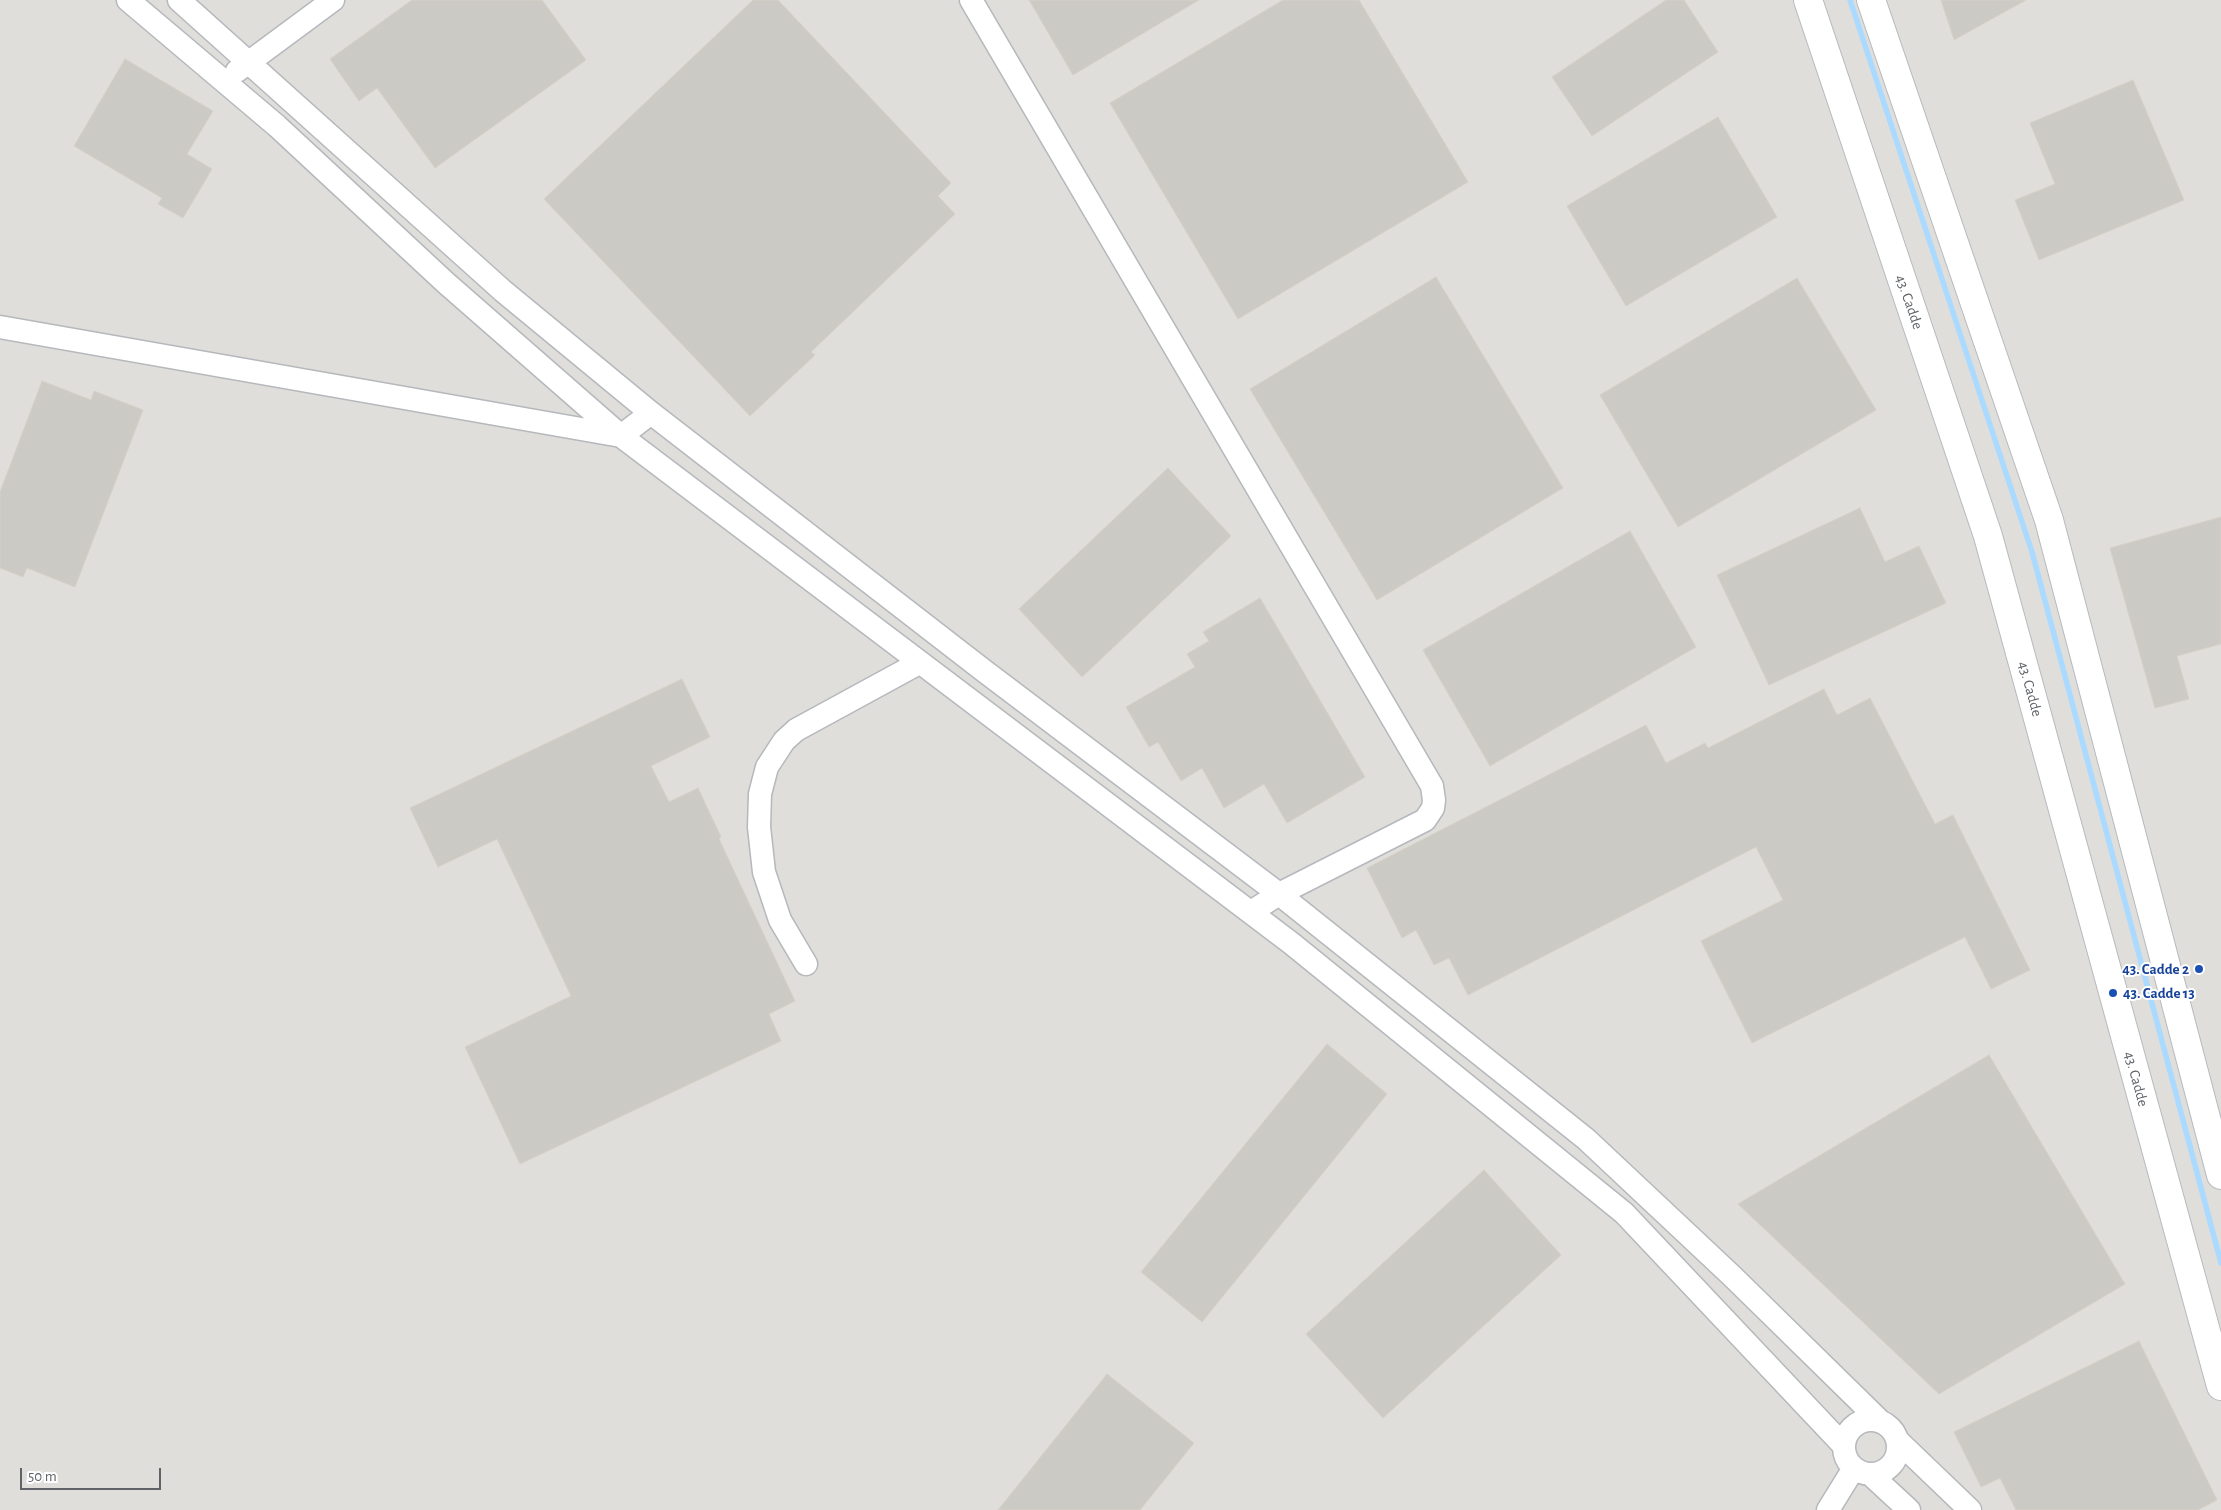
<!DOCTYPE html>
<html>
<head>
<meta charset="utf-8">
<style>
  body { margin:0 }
  #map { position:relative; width:2221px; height:1510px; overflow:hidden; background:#f1efe8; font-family:"Alegreya Sans",sans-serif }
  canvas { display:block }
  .scale { position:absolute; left:20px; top:1468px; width:141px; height:22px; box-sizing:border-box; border:2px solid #5f6368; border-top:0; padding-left:6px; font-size:15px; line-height:18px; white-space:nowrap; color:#5f6368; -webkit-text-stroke:4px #fff; paint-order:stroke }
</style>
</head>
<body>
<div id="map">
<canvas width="2221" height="1510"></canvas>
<div class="scale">50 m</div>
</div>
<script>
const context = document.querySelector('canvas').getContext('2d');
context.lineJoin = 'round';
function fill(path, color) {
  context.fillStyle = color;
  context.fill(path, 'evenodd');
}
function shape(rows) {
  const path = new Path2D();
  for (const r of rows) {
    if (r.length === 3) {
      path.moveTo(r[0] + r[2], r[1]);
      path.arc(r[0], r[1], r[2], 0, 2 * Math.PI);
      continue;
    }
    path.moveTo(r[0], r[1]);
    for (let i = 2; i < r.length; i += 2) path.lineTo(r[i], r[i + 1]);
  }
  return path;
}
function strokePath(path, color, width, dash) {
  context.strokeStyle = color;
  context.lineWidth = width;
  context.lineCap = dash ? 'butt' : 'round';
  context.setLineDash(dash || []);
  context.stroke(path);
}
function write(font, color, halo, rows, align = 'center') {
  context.font = font + ' "Alegreya Sans",sans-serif';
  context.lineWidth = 4;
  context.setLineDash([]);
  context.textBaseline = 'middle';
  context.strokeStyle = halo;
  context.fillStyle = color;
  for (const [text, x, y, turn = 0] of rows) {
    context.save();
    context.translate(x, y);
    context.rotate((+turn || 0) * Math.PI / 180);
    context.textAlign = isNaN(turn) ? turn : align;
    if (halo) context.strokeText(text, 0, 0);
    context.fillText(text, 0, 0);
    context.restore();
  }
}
fill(shape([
  [0,0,2221,0,2221,1510,0,1510]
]), '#e0deda');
strokePath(shape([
  [1850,0,2032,552,2221,1263]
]), '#aadaff', 5.5);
const building = shape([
  [412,0,542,0,586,60,435,168,377,88,359,101,330,59,412,0],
  [753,0,778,0,951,183,938,196,955,214,811,352,815,355,750,416,544,199,753,0],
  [1029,0,1199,0,1073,75,1029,0],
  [1283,0,1359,0,1468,182,1238,319,1110,103,1283,0],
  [1666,0,1684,0,1718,52,1592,136,1552,77,1666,0],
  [1941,0,2026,0,1954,40,1941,0],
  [125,59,213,111,187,154,212,169,183,218,158,204,162,198,74,146,125,59],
  [2133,80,2184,200,2039,260,2015,200,2055,184,2030,123,2133,80],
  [1718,117,1777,217,1626,306,1567,206,1718,117],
  [1436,277,1563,488,1377,600,1250,389,1436,277],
  [1797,278,1876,410,1678,527,1600,395,1797,278],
  [42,381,91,400,94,391,143,410,75,587,27,568,23,577,0,568,0,492,42,381],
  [1168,468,1231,536,1082,677,1019,609,1168,468],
  [1860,508,1885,562,1919,546,1946,603,1769,685,1717,575,1860,508],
  [2221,517,2221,644,2177,656,2189,699,2155,708,2110,548,2221,517],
  [1630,531,1696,647,1490,766,1423,650,1630,531],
  [1260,598,1365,777,1287,823,1264,784,1224,808,1202,768,1181,781,1158,742,1149,747,1126,707,1195,667,1187,654,1209,641,1203,632,1260,598],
  [682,679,710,737,651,766,669,802,698,788,721,837,719,839,795,1001,769,1014,781,1041,520,1164,465,1047,571,996,497,839,438,867,410,808,682,679],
  [1824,689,1837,715,1870,698,1935,824,1953,815,2030,970,1991,989,1965,937,1752,1043,1701,941,1783,900,1756,847,1468,995,1449,958,1434,965,1416,930,1402,938,1367,868,1646,725,1666,763,1705,743,1708,748,1824,689],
  [1327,1044,1387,1094,1202,1322,1141,1272,1327,1044],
  [1989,1055,2125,1284,1939,1394,1738,1204,1989,1055],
  [1484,1170,1561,1255,1383,1418,1306,1334,1484,1170],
  [2139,1341,2217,1500,2198,1510,2016,1510,2000,1478,1981,1487,1954,1432,2139,1341],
  [1107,1374,1194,1443,1140,1510,998,1510,1107,1374]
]);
fill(building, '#cccac5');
strokePath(building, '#d6d1c6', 1);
const street = shape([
  [128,0,277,126,446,283,621,436,1291,943,1624,1213,1844,1446],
  [179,0,503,291,651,413,983,670,1279,894,1586,1139,1732,1276,1881,1422],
  [971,0,1432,786,1434,800,1433,808,1425,820,1279,894,1251,912],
  [237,71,333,0],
  [0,327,621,436,651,413],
  [806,964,780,920,764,872,759,827,760,794,767,767,784,741,796,730,919,663],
  [1871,1447,27],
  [1897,1440,1970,1510],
  [1870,1474,1909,1510],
  [1828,1510,1854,1468]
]);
const secondary = shape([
  [1808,0,1988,536,2221,1386],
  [1871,0,2049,520,2221,1175]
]);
strokePath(street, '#b5b8bc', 25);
strokePath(secondary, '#b6babf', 30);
strokePath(street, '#fff', 22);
strokePath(secondary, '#fff', 28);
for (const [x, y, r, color] of [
  [2199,969,5,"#1a4fb4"],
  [2113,993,5,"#1a4fb4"]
]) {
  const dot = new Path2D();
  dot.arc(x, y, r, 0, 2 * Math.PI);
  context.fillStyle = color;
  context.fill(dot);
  strokePath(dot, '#fff', 2);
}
write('15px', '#5f6368', '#fff', [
  ["43. Cadde",1909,302,71],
  ["43. Cadde",2030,689,75],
  ["43. Cadde",2136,1079,75]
]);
write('bold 15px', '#164399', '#fff', [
  ["43. Cadde 2",2189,969],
  ["43. Cadde 13",2123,993,"left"]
], 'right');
</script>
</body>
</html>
